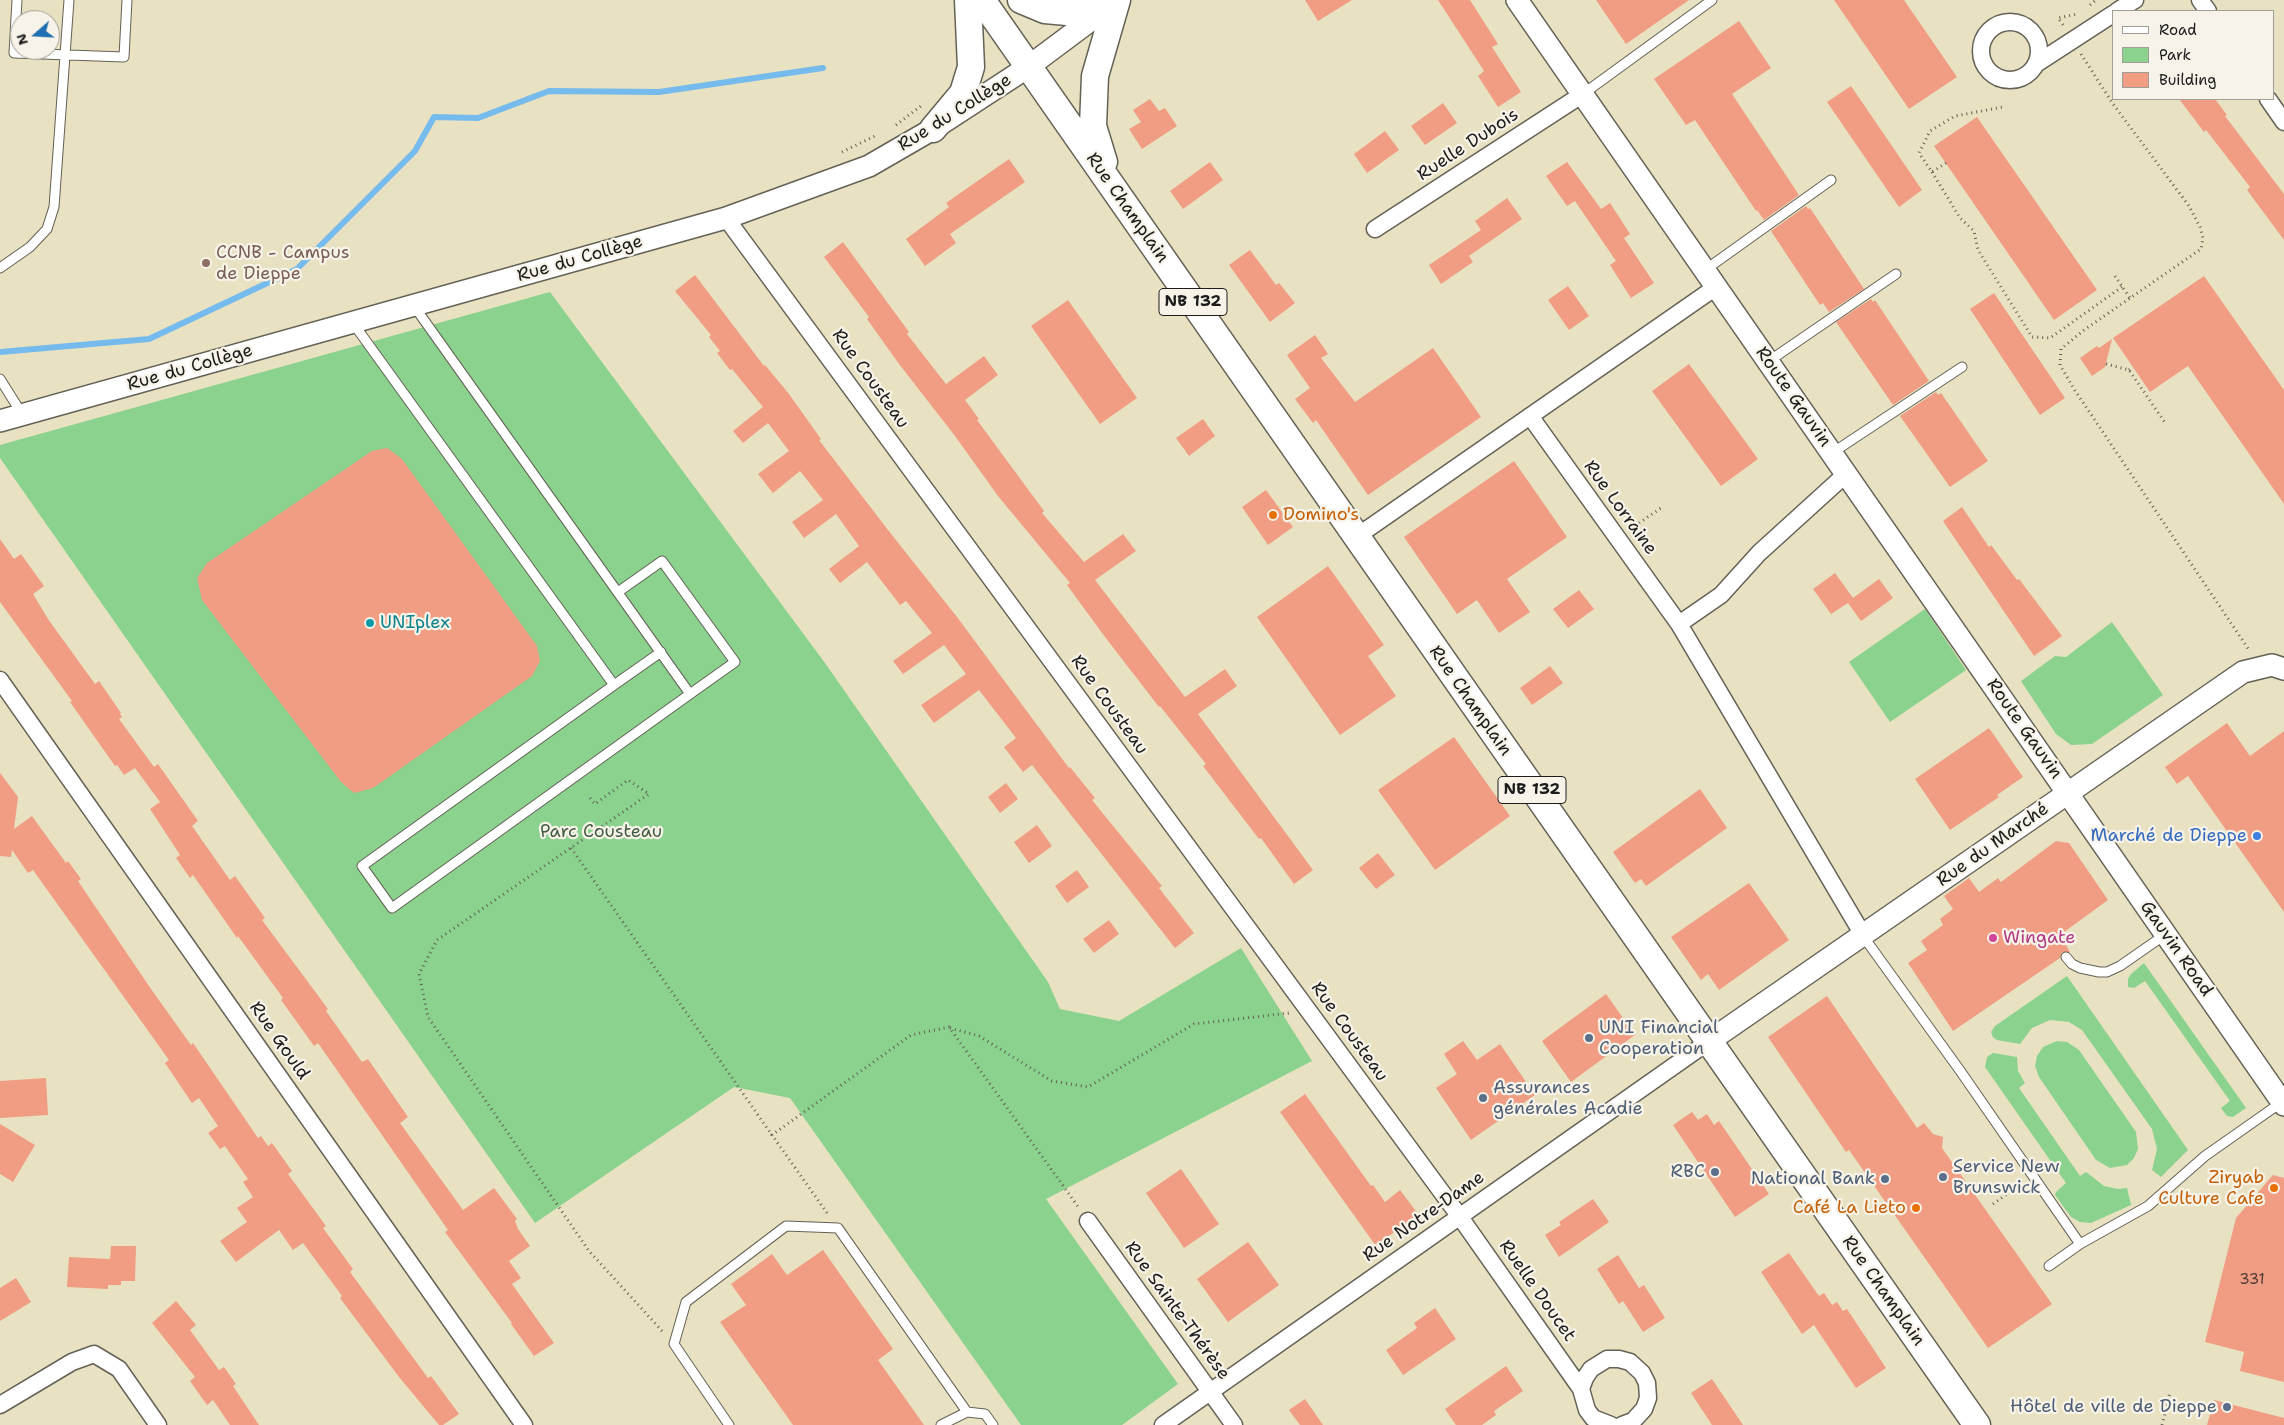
<!DOCTYPE html>
<html>
<head>
<meta charset="utf-8">
<style>
  body { margin:0 }
  #map { position:relative; width:2284px; height:1425px; overflow:hidden; background:#e9e2c2; font-family:"Shantell Sans",sans-serif }
  canvas { display:block }
  .legend { position:absolute; left:2112px; top:10px; width:162px; height:90px; box-sizing:border-box; background:#f7f3e8; border:1px solid #9f9d96; margin:0; padding:6px 9px; list-style:none; font-size:15px; color:#1c1c1c }
  .legend li { display:flex; align-items:center; gap:10px; height:25px }
  .legend b { width:25px; border:1px solid #9f9d96 }
  .north { position:absolute; left:10px; top:10px; width:50px; height:50px; box-sizing:border-box; background:#f7f3e8; border:1px solid #9f9d96; border-radius:50%; rotate:251deg; font-size:14px; font-weight:700; line-height:20px; text-align:center; color:#1c1c1c }
  .north::after { content:''; display:block; margin:auto; width:18px; height:22px; background:#1f6fb2; clip-path:polygon(50% 0,100% 100%,50% 72%,0 100%) }
</style>
</head>
<body>
<div id="map">
<canvas width="2284" height="1425"></canvas>
<ul class="legend">
<li><b style="height:6px;background:#fff"></b>Road</li>
<li><b style="height:14px;background:#8ad28d"></b>Park</li>
<li><b style="height:14px;background:#f09d83"></b>Building</li>
</ul>
<div class="north">N</div>
</div>
<script>
const context = document.querySelector('canvas').getContext('2d');
context.lineJoin = 'round';
function fill(path, color) {
  context.fillStyle = color;
  context.fill(path, 'evenodd');
}
function shape(rows) {
  const path = new Path2D();
  for (const r of rows) {
    if (r.length === 3) {
      path.moveTo(r[0] + r[2], r[1]);
      path.arc(r[0], r[1], r[2], 0, 2 * Math.PI);
      continue;
    }
    path.moveTo(r[0], r[1]);
    for (let i = 2; i < r.length; i += 2) path.lineTo(r[i], r[i + 1]);
  }
  return path;
}
function strokePath(path, color, width, dash) {
  context.strokeStyle = color;
  context.lineWidth = width;
  context.lineCap = dash ? 'butt' : 'round';
  context.setLineDash(dash || []);
  context.stroke(path);
}
function write(font, color, halo, rows, align = 'center') {
  context.font = font + ' "Shantell Sans",sans-serif';
  context.lineWidth = 4.5;
  context.setLineDash([]);
  context.textBaseline = 'middle';
  context.strokeStyle = halo;
  context.fillStyle = color;
  for (const [text, x, y, turn = 0] of rows) {
    context.save();
    context.translate(x, y);
    context.rotate((+turn || 0) * Math.PI / 180);
    context.textAlign = isNaN(turn) ? turn : align;
    if (halo) context.strokeText(text, 0, 0);
    context.fillText(text, 0, 0);
    context.restore();
  }
}
fill(shape([
  [550,292,825,663,1048,982,1060,1009,1119,1021,1241,948,1312,1061,1046,1199,1178,1384,1122,1425,1021,1425,790,1098,734,1087,535,1223,0,458,0,445],
  [1925,609,1966,670,1890,722,1849,662],
  [2112,622,2163,695,2092,744,2071,745,2056,734,2021,681,2055,656,2066,657],
  [2144,963,2246,1108,2233,1117,2227,1116,2221,1108,2230,1101,2145,981,2134,988,2128,987,2128,979,2131,974],
  [2067,976,2188,1150,2161,1177,2152,1170,2157,1149,2152,1129,2082,1030,2069,1022,2050,1020,2032,1028,2020,1044,1997,1040,1993,1037,1991,1032,1995,1026],
  [2057,1041,2067,1042,2079,1050,2136,1132,2138,1149,2134,1158,2127,1165,2110,1168,2096,1160,2039,1077,2035,1066,2037,1056,2043,1047],
  [1993,1053,2017,1057,2018,1071,2025,1083,2019,1088,2080,1176,2086,1172,2104,1186,2118,1189,2127,1188,2131,1205,2091,1223,2080,1222,2071,1217,2055,1195,2056,1192,2066,1183,1985,1067,1987,1057]
]), '#8ad28d');
strokePath(shape([
  [0,352,149,339,297,269,415,151,434,117,478,118,549,91,659,92,823,68]
]), '#76bbed', 6);
fill(shape([
  [1305,0,1352,0,1318,21],
  [1438,0,1470,0,1498,44,1492,47,1521,92,1498,107,1478,76,1484,71],
  [1596,0,1689,0,1626,44],
  [1834,0,1904,0,1957,77,1909,109],
  [1739,21,1771,68,1732,94,1799,195,1764,220,1757,210,1756,211,1695,120,1686,125,1654,79],
  [1851,86,1922,190,1899,207,1827,102],
  [1150,99,1159,111,1165,108,1177,126,1142,149,1129,129,1141,122,1133,110],
  [2179,99,2215,99,2227,115,2225,116,2284,194,2284,240,2247,190,2250,187,2206,130,2204,132],
  [1443,103,1457,123,1425,145,1411,126],
  [1977,117,2097,290,2054,320,1934,146],
  [1385,131,1399,150,1367,173,1354,154],
  [1009,159,1025,182,950,234,956,243,925,266,906,239,949,207,946,203],
  [1210,162,1223,180,1183,209,1170,191],
  [1567,162,1601,209,1610,203,1630,234,1624,238,1654,283,1631,298,1610,265,1616,261,1575,201,1567,206,1546,176],
  [1507,198,1522,219,1469,256,1473,262,1441,284,1429,265,1481,230,1475,221],
  [1806,206,1808,209,1810,208,1864,289,1829,312,1823,303,1820,305,1771,231],
  [843,242,909,332,907,334,946,384,984,356,998,375,965,400,979,419,977,420,1044,511,1042,513,1084,562,1123,534,1136,551,1095,580,1185,697,1225,669,1237,686,1198,714,1313,870,1294,884,1261,838,1259,839,1203,766,1206,764,1160,706,1159,707,1105,637,1067,585,1070,583,998,496,955,436,899,364,867,319,869,317,824,257],
  [1250,250,1276,285,1279,283,1295,303,1270,322,1229,265],
  [695,275,764,366,765,365,789,394,821,439,819,440,888,530,957,617,1069,768,1070,767,1095,798,1092,800,1162,886,1159,888,1194,933,1175,948,1032,765,1023,772,1004,747,1016,738,979,690,934,723,921,705,966,674,944,645,903,674,893,661,932,633,906,601,900,605,867,562,840,583,829,569,859,546,836,514,804,538,792,522,823,500,800,471,773,493,758,474,789,451,768,423,743,443,733,431,763,407,732,369,730,370,717,353,720,351,709,337,711,335,675,291],
  [2204,276,2284,390,2284,504,2188,366,2150,392,2113,338],
  [1568,286,1589,316,1569,330,1548,300],
  [1994,293,2065,398,2040,415,1970,309],
  [1871,299,1873,302,1875,300,1929,381,1893,405,1836,322],
  [1068,300,1137,398,1100,424,1031,326],
  [1315,335,1328,354,1321,358,1355,402,1433,348,1481,417,1368,495,1316,420,1313,423,1295,399,1310,388,1287,355],
  [2112,339,2105,367,2092,376,2080,358,2097,346,2099,348],
  [1689,364,1758,459,1721,486,1652,391],
  [1936,392,1938,395,1941,393,1988,461,1950,487,1900,416],
  [1203,419,1215,436,1189,456,1176,438],
  [387,448,402,459,537,646,540,661,532,676,373,788,354,793,341,782,202,600,197,578,207,563,372,451],
  [1514,461,1567,537,1507,579,1530,612,1499,633,1477,600,1457,614,1404,537],
  [1266,490,1293,527,1268,545,1242,507],
  [1962,507,1989,547,1991,545,2017,580,2019,579,2062,636,2034,656,1943,521],
  [0,539,14,559,21,554,44,586,33,594,48,619,95,684,99,681,121,713,120,714,122,717,119,719,154,767,158,764,198,821,192,826,230,880,235,876,265,918,262,920,328,1009,326,1011,362,1062,368,1059,408,1117,400,1123,463,1210,494,1188,517,1219,515,1221,518,1229,530,1246,509,1261,521,1278,512,1284,554,1343,534,1356,511,1324,512,1323,445,1232,448,1230,318,1043,314,1046,281,1000,283,998,238,936,237,938,193,875,190,878,176,858,180,855,150,809,160,802,135,768,124,775,117,765,115,766,70,702,72,701,0,602],
  [1328,566,1384,645,1368,656,1396,696,1340,735,1257,617],
  [1835,573,1853,598,1879,579,1893,598,1861,621,1848,603,1831,614,1813,589],
  [1579,590,1594,609,1568,628,1553,609],
  [1550,666,1563,683,1532,705,1520,688],
  [2227,723,2250,756,2284,731,2284,912,2188,776,2177,784,2165,767],
  [1989,728,2023,777,1997,795,1999,797,1950,830,1915,779],
  [1454,737,1510,816,1435,870,1378,790],
  [0,773,18,797,14,829,32,816,66,863,68,861,81,879,78,881,151,989,191,1045,193,1043,258,1138,261,1136,268,1146,272,1143,292,1171,288,1174,326,1226,323,1228,353,1269,350,1272,428,1378,431,1376,459,1414,443,1425,439,1425,399,1377,340,1298,342,1296,303,1243,293,1250,279,1230,236,1262,220,1241,247,1222,237,1208,253,1197,243,1182,248,1179,225,1146,220,1149,208,1133,218,1126,199,1098,192,1103,165,1063,169,1060,33,870,28,873,12,850,11,857,0,856],
  [1006,783,1018,799,1000,813,988,797],
  [1700,789,1727,828,1646,886,1641,879,1635,883,1613,852],
  [1037,825,1052,846,1029,863,1014,842],
  [2056,841,2069,843,2108,900,2060,935,2070,952,2062,952,2060,958,1953,1031,1908,963,1927,950,1921,941,1943,925,1940,919,1953,909,1944,896,1969,878,1979,892,1998,878,2001,882],
  [1378,853,1395,875,1376,889,1359,868],
  [1077,870,1089,887,1067,903,1055,886],
  [1749,883,1789,940,1719,990,1708,974,1701,980,1671,937],
  [1109,920,1119,934,1094,953,1083,939],
  [1606,994,1635,1035,1571,1082,1542,1041],
  [1827,996,1917,1128,1924,1123,1933,1134,1943,1137,1942,1148,2052,1304,1988,1348,1849,1150,1846,1152,1768,1037],
  [1463,1041,1477,1060,1500,1044,1535,1095,1471,1140,1436,1088,1457,1074,1444,1054],
  [46,1078,48,1115,0,1118,0,1081],
  [1305,1094,1371,1186,1373,1185,1385,1202,1400,1190,1418,1214,1376,1246,1280,1112],
  [1692,1112,1698,1120,1707,1114,1714,1125,1719,1121,1769,1194,1735,1217,1673,1125],
  [0,1124,35,1145,13,1182,0,1174],
  [1181,1169,1219,1224,1184,1248,1146,1193],
  [2273,1175,2284,1178,2284,1382,2240,1371,2244,1352,2205,1342,2236,1218],
  [1593,1199,1609,1222,1559,1257,1545,1235,1561,1225,1559,1222],
  [1248,1242,1279,1285,1228,1322,1197,1279],
  [111,1246,136,1246,135,1281,121,1281,121,1285,108,1285,108,1289,67,1287,69,1257,110,1259],
  [823,1250,893,1349,878,1360,924,1425,793,1425,720,1322,746,1305,731,1284,772,1254,787,1275],
  [1789,1253,1819,1296,1824,1293,1832,1305,1837,1302,1843,1311,1847,1309,1886,1368,1856,1388,1814,1325,1802,1334,1761,1272],
  [1618,1255,1639,1288,1644,1285,1665,1318,1643,1332,1623,1301,1619,1304,1597,1269],
  [16,1278,31,1302,0,1321,0,1288],
  [176,1301,196,1325,190,1330,219,1370,224,1367,236,1384,233,1386,259,1425,230,1425,213,1400,207,1405,190,1381,195,1377,152,1323],
  [1435,1308,1456,1339,1403,1375,1386,1350,1417,1328,1414,1323],
  [1506,1366,1523,1391,1494,1411,1496,1415,1482,1425,1456,1425,1445,1409],
  [1712,1379,1743,1425,1712,1425,1691,1393],
  [1305,1399,1323,1425,1300,1425,1289,1410],
  [2214,1400,2284,1418,2284,1425,2207,1425]
]), '#f09d83');
const service = shape([
  [17,0,14,53,124,57,127,0],
  [1583,94,1712,0],
  [0,268,30,247,47,229,54,207,69,0],
  [1705,270,1831,180],
  [353,323,614,685,362,866,392,908,690,694,414,306],
  [1769,361,1896,274],
  [0,379,22,414],
  [1832,453,1962,367],
  [618,592,662,561,735,662,690,694],
  [614,685,661,652],
  [1863,936,1961,1072,2080,1244],
  [2066,957,2072,964,2080,968,2099,972,2107,972,2120,966,2166,934],
  [2049,1266,2080,1244,2148,1206,2205,1156,2282,1102],
  [729,1425,674,1344,686,1302,786,1226,838,1228,967,1412],
  [941,1425,967,1412,985,1414,993,1425]
]);
const minor = shape([
  [2200,0,2208,11],
  [2117,11,2135,0],
  [2010,51,29],
  [2036,64,2113,14],
  [2268,99,2284,122],
  [726,218,1460,1217,1581,1389],
  [1375,229,1583,94],
  [1530,416,1679,624,1721,595,1759,553,1846,474],
  [1356,537,1716,287],
  [1679,624,1863,935],
  [0,680,524,1425],
  [1088,1221,1234,1425],
  [0,1405,72,1362,94,1354,119,1369,158,1425],
  [1163,1425,1708,1042],
  [1611,1425,1593,1418,1587,1410,1581,1389,1585,1378,1591,1369,1607,1359,1619,1359,1630,1362,1642,1373,1647,1383,1648,1398,1644,1409,1633,1421,1622,1425]
]);
const tertiary = shape([
  [1517,0,2284,1105],
  [0,421,726,218,869,166,933,129,1028,67,1107,8],
  [1708,1042,2243,672,2272,665,2284,669]
]);
const primary = shape([
  [982,0,1977,1425],
  [1021,0,1045,10,1078,13,1116,0],
  [933,129,963,93,971,67,968,0],
  [1104,162,1093,126,1095,76,1117,0]
]);
strokePath(service, '#646156', 11);
strokePath(minor, '#646156', 19);
strokePath(tertiary, '#646156', 24);
strokePath(primary, '#646156', 29);
strokePath(shape([
  [2090,5,2096,0],
  [2063,25,2058,18,2077,14],
  [2081,54,2113,104,2189,206,2200,227,2203,238,2201,249,2084,330,2061,349,2060,365,2074,389,2249,650],
  [896,125,921,106],
  [842,152,877,135],
  [1946,163,1932,172,1919,153,1930,131,1955,116,2003,107],
  [1932,172,1960,218,1974,231,1978,250,2032,337,2050,338,2122,287],
  [2115,276,2130,298],
  [2106,364,2129,370,2166,424],
  [2129,370,2133,367],
  [1639,523,1661,508],
  [590,798,595,804,628,780,649,794,437,940,419,974,428,1017,589,1251,664,1333],
  [571,848,772,1135],
  [950,1028,979,1036,1052,1081,1088,1087,1194,1024,1289,1013],
  [1993,1204,2017,1187],
  [827,1213,772,1135,911,1035,949,1027,1079,1208],
  [2162,1425,2170,1392]
]), '#646156', 3, [1, 4]);
strokePath(service, '#fff', 9);
strokePath(minor, '#fff', 16);
strokePath(tertiary, '#fff', 21);
strokePath(primary, '#fff', 26);
for (const [x, y, r, color] of [
  [206,263,5,"#8d6e63"],
  [1273,515,5,"#e8710a"],
  [370,623,5,"#0f9aa8"],
  [2257,836,5,"#3f7fe0"],
  [1993,938,5,"#d1479c"],
  [1589,1038,5,"#5c6f8a"],
  [1483,1098,5,"#5c6f8a"],
  [1715,1172,5,"#5c6f8a"],
  [1943,1177,5,"#5c6f8a"],
  [1885,1179,5,"#5c6f8a"],
  [2274,1188,5,"#e8710a"],
  [1916,1208,5,"#e8710a"],
  [2227,1407,5,"#5c6f8a"]
]) {
  const dot = new Path2D();
  dot.arc(x, y, r, 0, 2 * Math.PI);
  context.fillStyle = color;
  context.fill(dot);
  strokePath(dot, '#f7f3e8', 2);
}
write('15px', '#513c36', null, [
  ["331",2252,1280]
]);
for (const [x, y, w] of [
  [1193,302,68],
  [1532,790,68]
]) {
  const box = new Path2D();
  box.roundRect(x - w / 2, y - 13.5, w, 27, 4);
  context.fillStyle = '#f7f3e8';
  context.fill(box);
  strokePath(box, '#1c1c1c', 1);
}
write('bold 16px', '#1c1c1c', null, [
  ["NB 132",1193,302],
  ["NB 132",1532,790]
]);
write('18px', '#1c1c1c', '#f7f3e8', [
  ["Rue du Collège",955,113,-32],
  ["Ruelle Dubois",1468,145,-33],
  ["Rue Champlain",1127,208,55],
  ["Rue du Collège",580,259,-16],
  ["Rue du Collège",190,368,-16],
  ["Rue Cousteau",870,379,54],
  ["Route Gauvin",1793,397,55],
  ["Rue Lorraine",1620,508,54],
  ["Rue Champlain",1470,701,55],
  ["Rue Cousteau",1109,705,54],
  ["Route Gauvin",2024,729,55],
  ["Rue du Marché",1993,845,-35],
  ["Gauvin Road",2176,949,55],
  ["Rue Cousteau",1349,1032,54],
  ["Rue Gould",279,1041,55],
  ["Rue Notre-Dame",1424,1217,-35],
  ["Ruelle Doucet",1537,1291,55],
  ["Rue Champlain",1883,1291,55],
  ["Rue Sainte-Thérèse",1177,1311,54]
]);
write('18px', '#785e54', '#f7f3e8', [
  ["CCNB - Campus",216,253],
  ["de Dieppe",216,274]
], 'left');
write('18px', '#c56008', '#f7f3e8', [
  ["Domino's",1283,515,"left"],
  ["Ziryab",2264,1178],
  ["Culture Cafe",2264,1199],
  ["Café La Lieto",1906,1208]
], 'right');
write('18px', '#0d838f', '#f7f3e8', [
  ["UNIplex",380,623]
], 'left');
write('18px', '#425c44', '#f7f3e8', [
  ["Parc Cousteau",601,832]
]);
write('18px', '#366cbe', '#f7f3e8', [
  ["Marché de Dieppe",2247,836]
], 'right');
write('18px', '#b23c85', '#f7f3e8', [
  ["Wingate",2003,938]
], 'left');
write('18px', '#4e5e75', '#f7f3e8', [
  ["UNI Financial",1599,1028],
  ["Cooperation",1599,1049],
  ["Assurances",1493,1088],
  ["générales Acadie",1493,1109],
  ["Service New",1953,1167],
  ["Brunswick",1953,1188],
  ["RBC",1705,1172,"right"],
  ["National Bank",1875,1179,"right"],
  ["Hôtel de ville de Dieppe",2217,1407,"right"]
], 'left');
</script>
</body>
</html>
